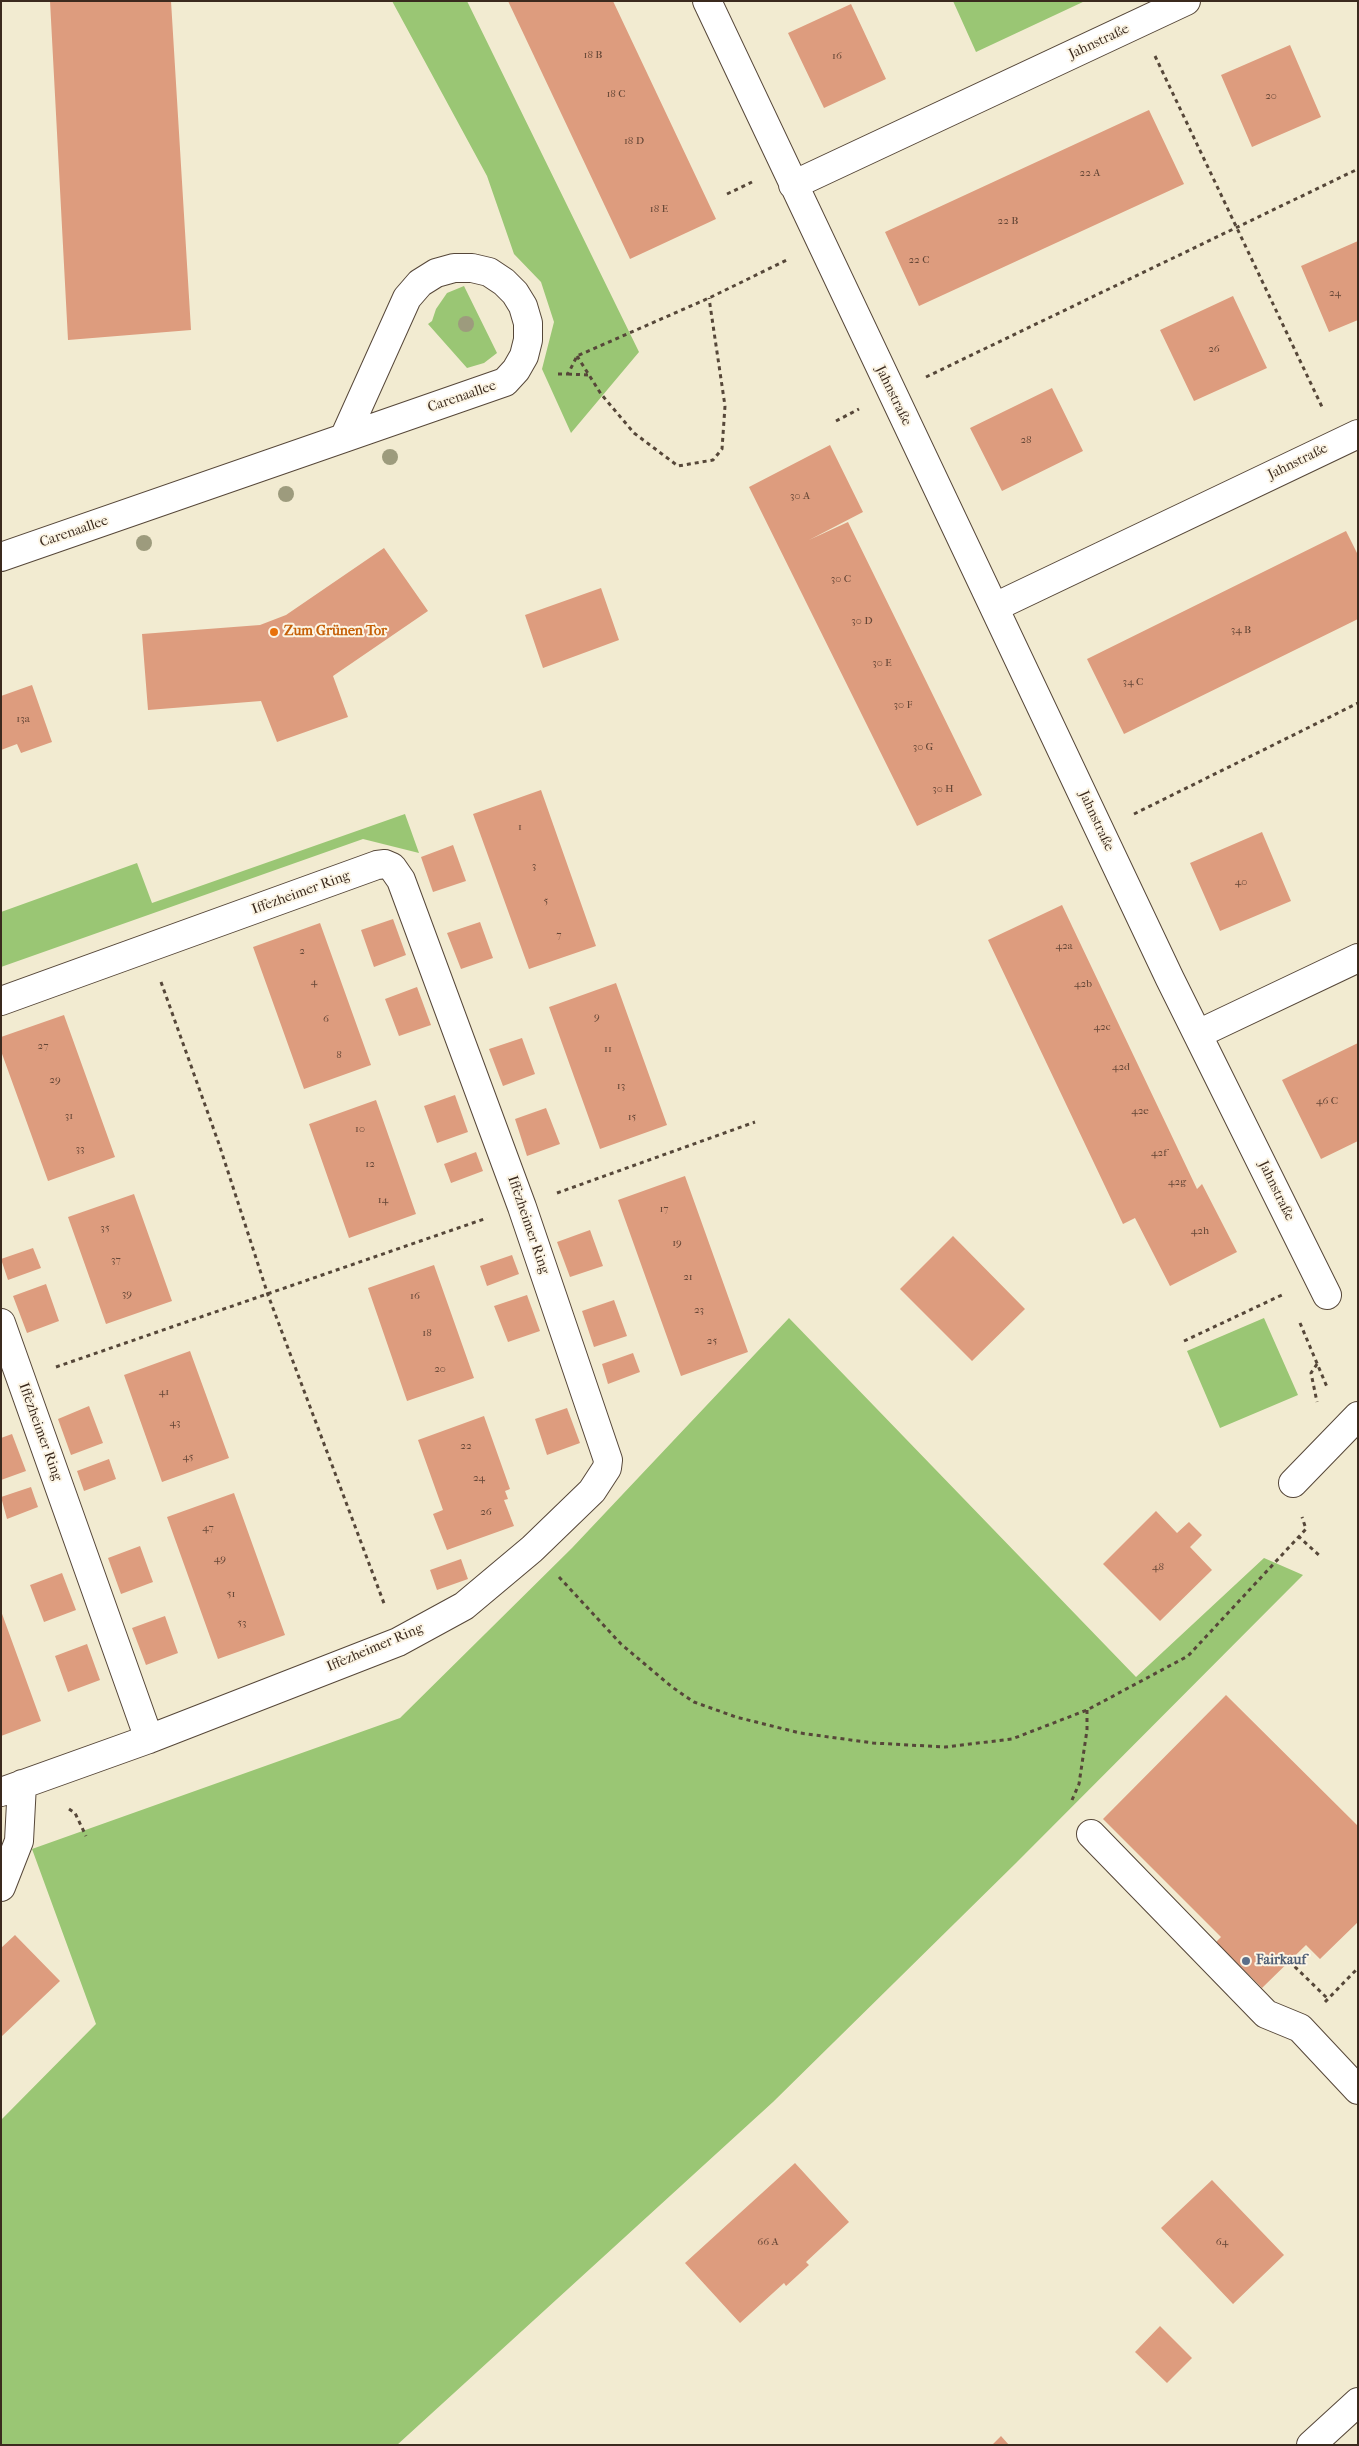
<!DOCTYPE html>
<html>
<head>
<meta charset="utf-8">
<style>
  body { margin:0 }
  #map { position:relative; width:1359px; height:2446px; overflow:hidden; background:#f2ebd1; font-family:"IM FELL French Canon",serif }
  canvas { display:block }
  .frame { position:absolute; inset:0; border:2px solid #3b2a1e; pointer-events:none }
</style>
</head>
<body>
<div id="map">
<canvas width="1359" height="2446"></canvas>
<div class="frame"></div>
</div>
<script>
const context = document.querySelector('canvas').getContext('2d');
context.lineJoin = 'round';
function fill(path, color) {
  context.fillStyle = color;
  context.fill(path, 'evenodd');
}
function shape(rows) {
  const path = new Path2D();
  for (const r of rows) {
    path.moveTo(r[0], r[1]);
    for (let i = 2; i < r.length; i += 2) path.lineTo(r[i], r[i + 1]);
  }
  return path;
}
function strokePath(path, color, width, dash) {
  context.strokeStyle = color;
  context.lineWidth = width;
  context.lineCap = dash ? 'butt' : 'round';
  context.setLineDash(dash || []);
  context.stroke(path);
}
function write(font, color, halo, rows, align = 'center') {
  context.font = font + ' "IM FELL French Canon",serif';
  context.lineWidth = 4;
  context.setLineDash([]);
  context.textBaseline = 'middle';
  context.strokeStyle = halo;
  context.fillStyle = color;
  for (const [text, x, y, turn = 0] of rows) {
    context.save();
    context.translate(x, y);
    context.rotate((+turn || 0) * Math.PI / 180);
    context.textAlign = isNaN(turn) ? turn : align;
    if (halo) context.strokeText(text, 0, 0);
    context.fillText(text, 0, 0);
    context.restore();
  }
}
fill(shape([
  [392,1,467,1,639,352,571,433,542,369,554,322,541,282,514,254,487,176],
  [953,1,1085,1,976,52],
  [464,286,497,353,484,363,467,368,428,324,432,321,436,309,447,293],
  [405,814,419,853,363,839,1,967,1,912,137,863,152,903],
  [789,1318,1136,1677,1264,1558,1303,1575,1016,1863,773,2102,397,2445,1,2445,1,2120,96,2024,32,1849,400,1718,572,1548],
  [1264,1318,1298,1395,1220,1428,1187,1351]
]), '#9ac674');
fill(shape([
  [50,1,171,1,191,330,68,340],
  [508,1,613,1,716,219,630,259],
  [851,4,886,79,824,108,788,33],
  [1290,45,1321,117,1252,147,1221,75],
  [1149,110,1184,184,919,306,885,232],
  [1358,241,1358,320,1329,332,1301,266],
  [1233,296,1267,368,1194,401,1160,330],
  [1052,388,1083,451,1002,491,970,428],
  [830,445,863,512,809,540,848,522,982,795,917,826,749,487],
  [1346,531,1358,555,1358,619,1124,734,1087,659],
  [384,548,428,611,333,676,348,717,277,742,261,701,148,710,142,634,260,625,286,615],
  [601,588,619,640,543,668,525,615],
  [32,685,52,742,21,753,17,744,1,750,1,696],
  [541,790,596,946,529,969,473,814],
  [1262,832,1291,901,1220,931,1190,863],
  [453,845,466,881,433,892,421,857],
  [1062,905,1197,1189,1202,1184,1237,1252,1170,1286,1135,1218,1123,1224,988,940],
  [393,919,406,955,374,967,361,930],
  [480,922,493,958,461,969,447,933],
  [320,923,371,1065,304,1089,253,947],
  [616,983,667,1125,600,1149,549,1007],
  [417,987,431,1025,399,1036,385,999],
  [64,1015,115,1157,48,1181,1,1051,1,1037],
  [522,1038,535,1074,503,1086,489,1049],
  [1358,1043,1358,1141,1321,1159,1282,1080],
  [455,1095,468,1132,437,1143,424,1106],
  [376,1100,416,1214,349,1238,309,1124],
  [546,1108,560,1144,527,1156,515,1119],
  [476,1152,483,1171,451,1183,444,1164],
  [685,1176,748,1352,681,1376,618,1200],
  [134,1194,172,1301,106,1324,68,1217],
  [590,1230,603,1266,570,1277,557,1242],
  [953,1236,1025,1309,972,1361,900,1289],
  [33,1248,41,1268,8,1280,1,1259],
  [512,1255,519,1274,487,1286,480,1266],
  [434,1265,474,1378,407,1401,368,1288],
  [46,1284,59,1321,27,1333,13,1296],
  [527,1295,540,1331,508,1342,494,1306],
  [614,1300,627,1336,594,1347,582,1311],
  [190,1351,229,1458,162,1482,124,1375],
  [633,1353,640,1372,608,1384,602,1364],
  [89,1406,103,1443,71,1455,58,1419],
  [567,1408,580,1443,547,1455,535,1419],
  [484,1416,510,1489,505,1491,508,1499,504,1500,514,1526,447,1550,433,1514,443,1510,418,1440],
  [12,1434,26,1471,1,1480,1,1438],
  [109,1459,116,1479,84,1491,77,1471],
  [31,1487,38,1507,7,1519,1,1497],
  [234,1493,285,1635,218,1659,167,1517],
  [1156,1511,1177,1533,1189,1522,1202,1535,1190,1547,1212,1570,1160,1621,1103,1564],
  [140,1546,153,1582,121,1594,108,1558],
  [461,1559,468,1579,437,1590,430,1570],
  [62,1573,76,1610,44,1622,30,1585],
  [1,1611,41,1721,1,1736],
  [165,1616,178,1653,146,1665,132,1628],
  [87,1644,100,1680,68,1692,55,1656],
  [1226,1695,1358,1826,1358,1922,1320,1959,1306,1945,1262,1988,1216,1942,1221,1937,1103,1819],
  [15,1935,60,1981,1,2037,1,1948],
  [795,2163,849,2222,806,2262,809,2265,786,2286,784,2283,740,2323,685,2263],
  [1212,2180,1284,2255,1233,2304,1161,2228],
  [1160,2326,1192,2358,1167,2383,1135,2352],
  [1001,2436,1009,2445,992,2445]
]), '#dd9c7e');
const minor = shape([
  [707,1,1170,979,1327,1295],
  [793,185,1186,1],
  [1,557,344,438,505,382,516,370,524,356,528,340,528,323,523,306,515,293,504,282,489,272,472,268,454,268,436,273,420,283,407,298,344,438],
  [995,607,1358,434],
  [1,1001,377,865,385,864,392,867,401,880,522,1207,608,1460,607,1468,592,1491,532,1549,464,1606,398,1642,149,1739,1,1792],
  [1198,1034,1358,958],
  [1,1323,149,1739],
  [1293,1483,1358,1416],
  [1091,1834,1266,2014,1300,2028,1358,2090],
  [1,1887,19,1841,22,1784],
  [1311,2445,1358,2402]
]);
strokePath(minor, '#564739', 30);
strokePath(shape([
  [1155,56,1323,409],
  [727,194,752,182],
  [577,356,601,394,634,433,678,466,713,460,722,449,725,406,709,298],
  [558,374,568,374,577,356,709,298,789,259],
  [568,374,588,375],
  [926,377,1358,169],
  [836,421,859,409],
  [1134,814,1358,703],
  [161,982,219,1144,268,1295,385,1606],
  [557,1193,755,1122],
  [1300,1323,1327,1387],
  [1184,1341,1284,1294],
  [1317,1364,1311,1373,1317,1402],
  [56,1367,487,1218],
  [1298,1536,1321,1557],
  [559,1577,621,1644,672,1687,694,1702,736,1717,800,1733,873,1743,945,1747,1012,1739,1087,1710,1188,1656,1306,1529,1302,1517],
  [1072,1800,1079,1784,1087,1730,1087,1710],
  [69,1809,75,1813,86,1836],
  [1289,1961,1328,1999],
  [1325,2002,1358,1968]
]), '#564739', 3, [4, 4]);
strokePath(minor, '#fff', 28);
context.fillStyle = '#9d9b7d';
for (const [x, y] of [
  [466,324],
  [390,457],
  [286,494],
  [144,543]
]) {
  context.beginPath();
  context.arc(x, y, 8, 0, 2 * Math.PI);
  context.fill();
}
for (const [x, y, r, color] of [
  [274,632,5,"#e8710a"],
  [1246,1961,5,"#5c6f8a"]
]) {
  const dot = new Path2D();
  dot.arc(x, y, r, 0, 2 * Math.PI);
  context.fillStyle = color;
  context.fill(dot);
  strokePath(dot, '#fcf5e5', 2);
}
write('11px', '#644636', null, [
  ["18 B",593,55],
  ["16",837,56],
  ["18 C",616,94],
  ["20",1271,96],
  ["18 D",634,141],
  ["22 A",1090,173],
  ["18 E",659,209],
  ["22 B",1008,221],
  ["22 C",919,260],
  ["24",1335,293],
  ["26",1214,349],
  ["28",1026,440],
  ["30 A",800,496],
  ["30 C",841,579],
  ["30 D",862,621],
  ["34 B",1241,630],
  ["30 E",882,663],
  ["34 C",1133,682],
  ["30 F",903,705],
  ["13a",23,719],
  ["30 G",923,747],
  ["30 H",943,789],
  ["1",520,827],
  ["3",534,866],
  ["40",1241,882],
  ["5",546,901],
  ["7",559,935],
  ["42a",1064,946],
  ["2",302,951],
  ["4",314,982],
  ["42b",1083,984],
  ["9",597,1017],
  ["6",326,1019],
  ["42c",1102,1027],
  ["27",43,1046],
  ["11",608,1049],
  ["8",339,1055],
  ["42d",1121,1067],
  ["29",55,1080],
  ["13",621,1086],
  ["46 C",1327,1101],
  ["42e",1140,1111],
  ["31",69,1116],
  ["15",632,1117],
  ["10",360,1129],
  ["33",80,1149],
  ["42f",1159,1153],
  ["12",370,1164],
  ["42g",1177,1182],
  ["14",383,1200],
  ["17",664,1209],
  ["35",105,1228],
  ["42h",1200,1231],
  ["19",677,1243],
  ["37",116,1260],
  ["21",688,1277],
  ["39",127,1294],
  ["16",415,1296],
  ["23",699,1310],
  ["18",427,1333],
  ["25",712,1341],
  ["20",440,1369],
  ["41",164,1392],
  ["43",175,1423],
  ["22",466,1446],
  ["45",188,1457],
  ["24",479,1478],
  ["26",486,1512],
  ["47",208,1528],
  ["49",220,1559],
  ["48",1158,1567],
  ["51",231,1594],
  ["53",242,1623],
  ["66 A",768,2242],
  ["64",1222,2242]
]);
write('14px', '#3b2a1e', '#fcf5e5', [
  ["Jahnstraße",1099,42,-25],
  ["Jahnstraße",893,396,64],
  ["Carenaallee",462,397,-19],
  ["Jahnstraße",1298,462,-26],
  ["Carenaallee",74,532,-19],
  ["Jahnstraße",1096,821,65],
  ["Iffezheimer Ring",301,893,-20],
  ["Jahnstraße",1276,1191,64],
  ["Iffezheimer Ring",528,1225,71],
  ["Iffezheimer Ring",40,1432,70],
  ["Iffezheimer Ring",375,1648,-23]
]);
write('bold 14px', '#c56008', '#fcf5e5', [
  ["Zum Grünen Tor",284,632]
], 'left');
write('bold 14px', '#4e5e75', '#fcf5e5', [
  ["Fairkauf",1256,1961]
], 'left');
</script>
</body>
</html>
